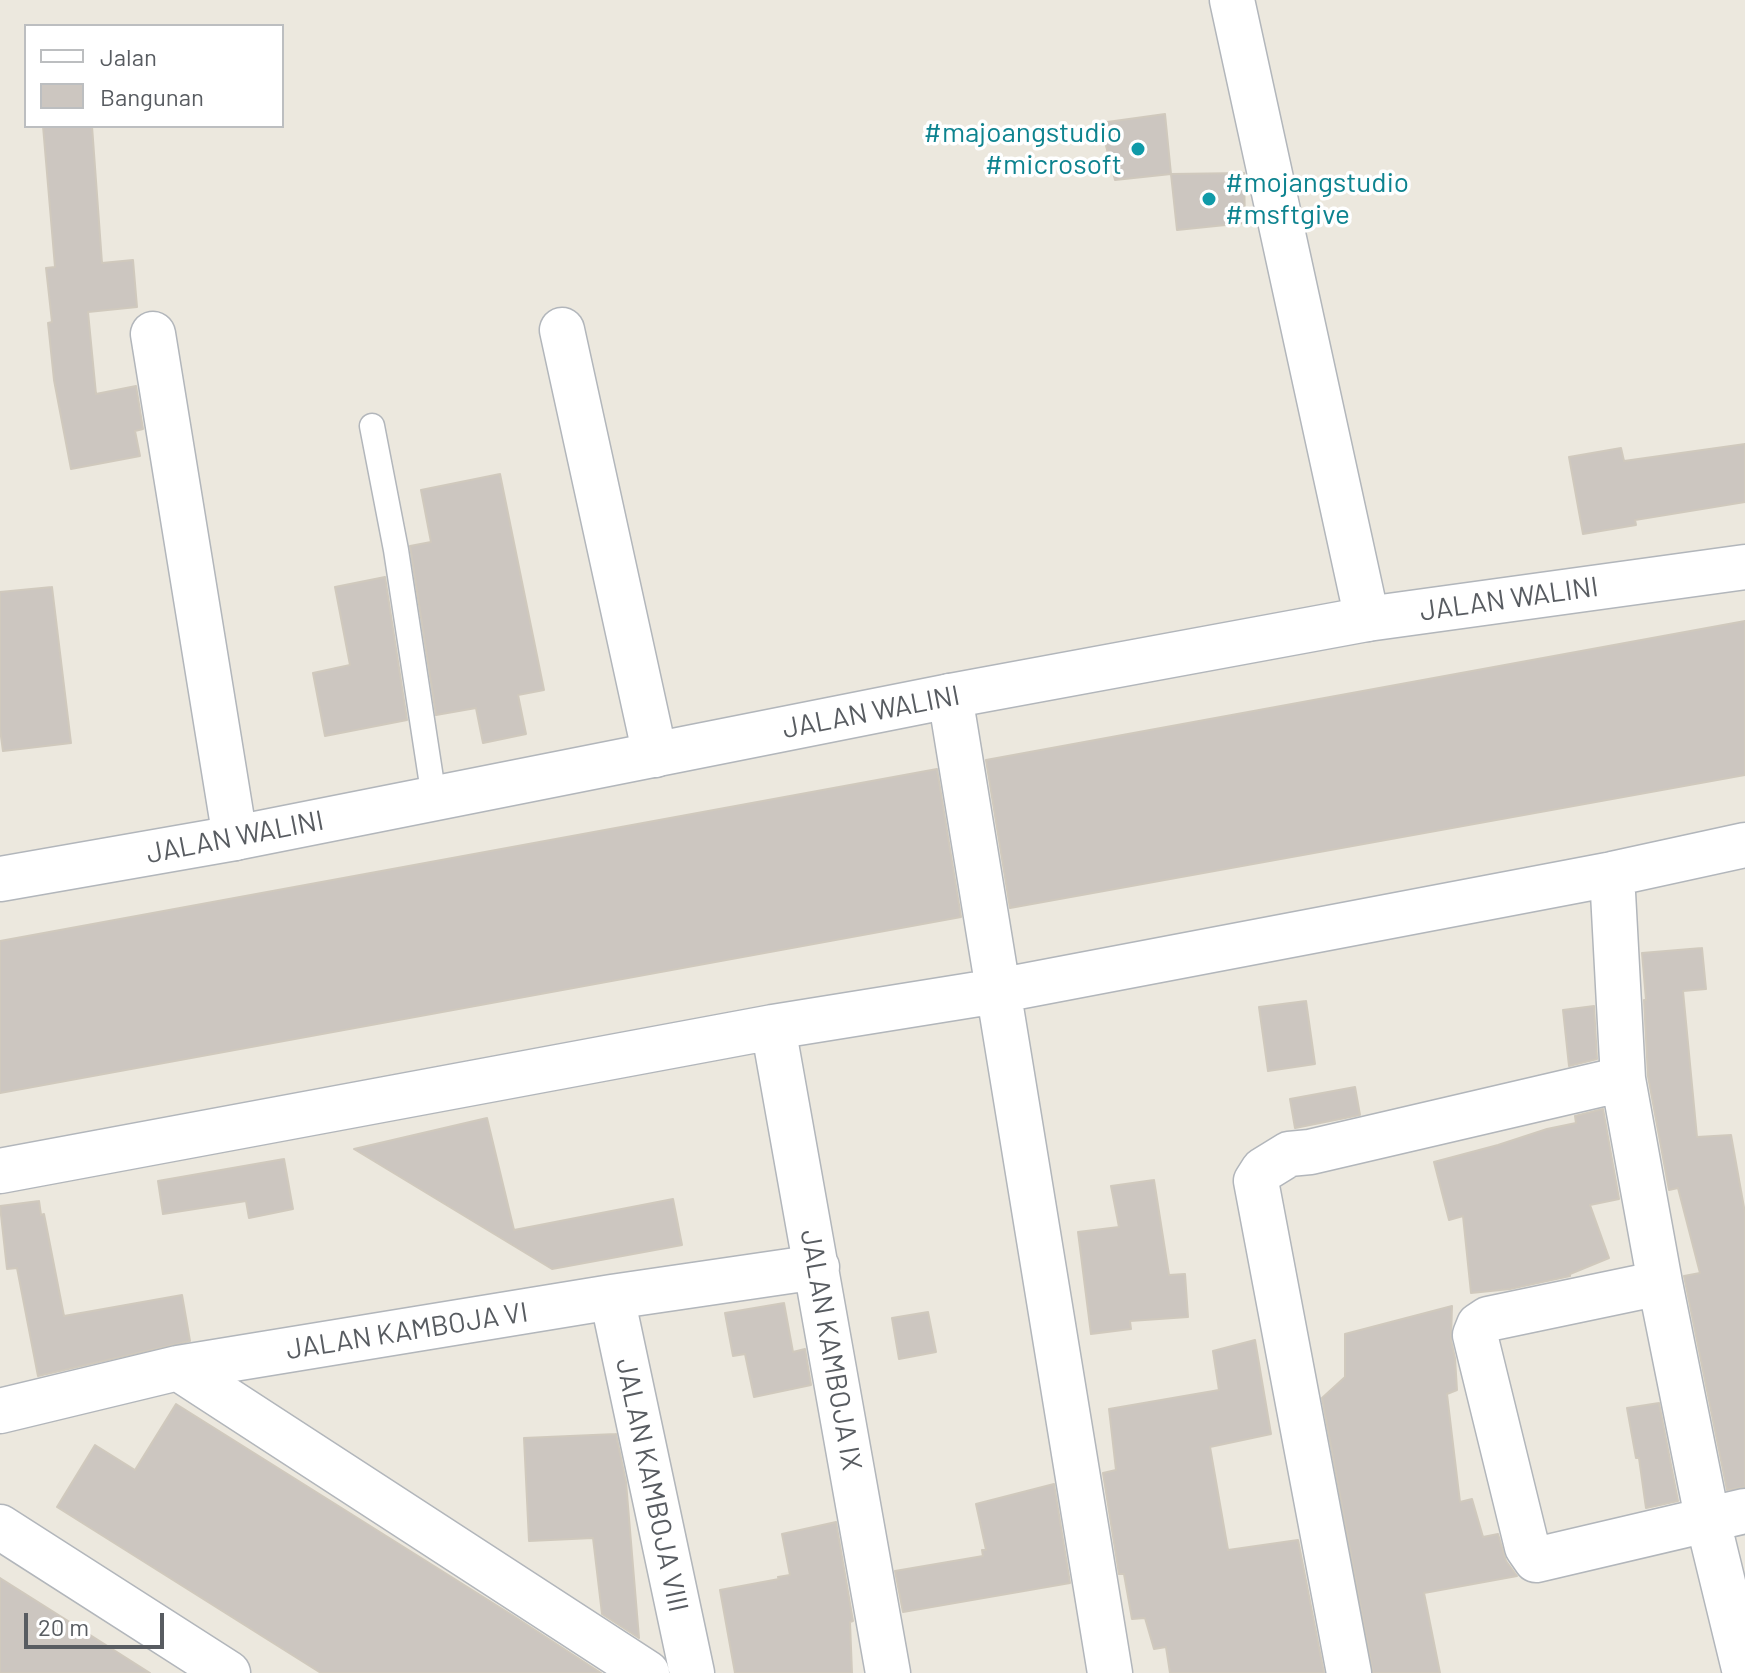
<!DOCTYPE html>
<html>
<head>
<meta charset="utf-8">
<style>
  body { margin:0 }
  #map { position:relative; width:1745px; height:1673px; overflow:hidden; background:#ece8de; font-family:Barlow,sans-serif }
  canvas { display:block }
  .legend { position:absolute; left:24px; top:24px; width:260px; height:104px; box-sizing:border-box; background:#fff; border:2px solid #bcbec0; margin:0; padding:10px 14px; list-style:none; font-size:24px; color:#585c61 }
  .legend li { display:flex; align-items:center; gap:16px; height:40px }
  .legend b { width:40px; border:2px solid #bcbec0 }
  .scale { position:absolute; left:24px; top:1613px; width:140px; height:36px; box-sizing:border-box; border:4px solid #585c61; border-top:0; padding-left:10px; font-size:24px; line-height:28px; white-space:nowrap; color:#585c61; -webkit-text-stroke:6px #fff; paint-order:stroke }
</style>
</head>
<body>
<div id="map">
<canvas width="1745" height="1673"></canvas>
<ul class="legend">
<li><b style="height:10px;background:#fff"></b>Jalan</li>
<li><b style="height:22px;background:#ccc6c0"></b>Bangunan</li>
</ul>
<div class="scale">20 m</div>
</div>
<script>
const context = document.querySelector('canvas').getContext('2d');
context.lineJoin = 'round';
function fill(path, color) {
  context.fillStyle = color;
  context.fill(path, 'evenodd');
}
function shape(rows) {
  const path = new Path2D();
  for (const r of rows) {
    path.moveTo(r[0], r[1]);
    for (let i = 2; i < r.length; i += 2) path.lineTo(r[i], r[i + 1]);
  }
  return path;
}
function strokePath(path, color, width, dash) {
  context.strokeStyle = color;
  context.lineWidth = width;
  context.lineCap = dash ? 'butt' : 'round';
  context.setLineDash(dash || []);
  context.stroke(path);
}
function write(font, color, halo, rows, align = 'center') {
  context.font = font + ' Barlow,sans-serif';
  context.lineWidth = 7;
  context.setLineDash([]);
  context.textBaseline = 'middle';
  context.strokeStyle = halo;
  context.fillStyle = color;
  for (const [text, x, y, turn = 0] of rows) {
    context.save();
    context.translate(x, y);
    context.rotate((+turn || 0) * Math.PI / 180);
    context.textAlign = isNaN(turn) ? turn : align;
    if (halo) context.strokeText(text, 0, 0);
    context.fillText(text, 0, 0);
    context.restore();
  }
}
const building = shape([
  [1165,114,1171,174,1115,180,1100,123,1165,114],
  [43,126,92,126,102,263,133,260,137,307,88,312,96,394,136,386,143,429,135,431,140,456,71,469,54,380,48,323,52,322,46,268,55,267,43,126],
  [1244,173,1245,223,1177,230,1171,174,1244,173],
  [1745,444,1745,502,1635,520,1636,525,1583,534,1569,457,1621,448,1624,461,1745,444],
  [500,474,544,690,518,695,526,734,483,743,476,708,436,715,410,546,431,542,421,490,500,474],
  [385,577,407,720,325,736,313,673,350,665,335,587,385,577],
  [52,587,71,743,3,751,0,729,0,592,52,587],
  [1745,621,1745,775,1010,908,986,760,1745,621],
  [937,769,961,917,0,1093,0,941,937,769],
  [1702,948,1706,989,1683,991,1697,1137,1731,1135,1745,1213,1745,1487,1727,1490,1684,1276,1700,1273,1678,1188,1669,1190,1648,1076,1644,1000,1646,1000,1642,953,1702,948],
  [1306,1001,1315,1064,1268,1071,1259,1007,1306,1001],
  [1594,1006,1597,1059,1569,1066,1563,1010,1594,1006],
  [1355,1087,1360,1115,1295,1128,1290,1099,1355,1087],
  [1603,1109,1619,1199,1590,1205,1609,1258,1570,1274,1570,1276,1510,1289,1471,1293,1463,1216,1449,1220,1434,1162,1498,1145,1547,1129,1576,1123,1575,1116,1603,1109],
  [487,1118,514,1230,673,1199,682,1245,552,1269,354,1149,487,1118],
  [284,1159,293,1209,249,1218,246,1201,163,1214,158,1181,284,1159],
  [1154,1180,1169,1275,1185,1274,1188,1317,1130,1321,1131,1329,1091,1334,1078,1232,1119,1227,1111,1186,1154,1180],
  [39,1201,41,1215,44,1214,64,1316,182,1295,190,1341,38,1376,17,1268,7,1269,0,1206,39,1201],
  [784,1303,793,1352,805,1349,811,1385,754,1397,745,1354,733,1356,725,1313,784,1303],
  [1452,1306,1451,1340,1455,1358,1457,1390,1447,1394,1460,1502,1472,1499,1483,1537,1498,1534,1506,1561,1517,1576,1424,1593,1440,1673,1373,1673,1322,1398,1345,1377,1345,1334,1452,1306],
  [928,1312,936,1352,899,1359,892,1318,928,1312],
  [1255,1340,1271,1434,1210,1447,1228,1550,1298,1540,1324,1673,1170,1673,1166,1647,1154,1649,1145,1618,1132,1619,1124,1574,1119,1574,1103,1473,1116,1470,1109,1409,1219,1390,1213,1351,1255,1340],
  [1659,1403,1678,1501,1646,1508,1639,1458,1636,1458,1627,1408,1659,1403],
  [176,1404,512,1615,601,1673,321,1673,57,1507,95,1445,135,1470,176,1404],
  [616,1434,626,1482,639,1638,602,1614,593,1538,529,1541,524,1438,616,1434],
  [1054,1484,1070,1583,903,1612,895,1571,983,1556,982,1550,986,1550,976,1504,1054,1484],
  [836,1522,853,1621,850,1622,852,1673,735,1673,720,1590,779,1579,778,1577,790,1575,782,1534,836,1522],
  [0,1578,76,1626,150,1673,0,1673,0,1578]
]);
fill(building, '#ccc6c0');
strokePath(building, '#d0c9bd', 2);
const service = shape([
  [372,426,396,550,434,798]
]);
const minor = shape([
  [1232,0,1367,619],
  [562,330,655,755],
  [153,334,235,838],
  [950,696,1110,1673],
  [1612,874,1623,1079,1660,1283,1707,1517,1745,1673],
  [773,1027,888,1673],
  [0,1171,773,1027,997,991,1612,874,1745,845],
  [1660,1283,1488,1319,1479,1325,1475,1335,1527,1547,1536,1560,1745,1511],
  [612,1297,692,1673],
  [178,1368,647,1673],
  [0,1411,178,1368,612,1297,817,1267],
  [0,1527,228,1673],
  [1349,1673,1256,1181,1263,1170,1289,1154,1310,1152,1623,1079]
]);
const tertiary = shape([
  [0,879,235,838,950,696,1367,619,1745,567]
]);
strokePath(service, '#b2b6bb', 27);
strokePath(minor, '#b2b6bb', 47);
strokePath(tertiary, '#b2b6bb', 47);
strokePath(service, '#fff', 24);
strokePath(minor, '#fff', 44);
strokePath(tertiary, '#fff', 44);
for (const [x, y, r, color] of [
  [1138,149,8,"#0f9aa8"],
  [1209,199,8,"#0f9aa8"]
]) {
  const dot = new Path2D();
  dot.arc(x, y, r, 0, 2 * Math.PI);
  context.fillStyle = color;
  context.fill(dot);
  strokePath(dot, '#fff', 3);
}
write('28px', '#0d838f', '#fff', [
  ["#majoangstudio",1122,133],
  ["#microsoft",1122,165],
  ["#mojangstudio",1225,183,"left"],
  ["#msftgive",1225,215,"left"]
], 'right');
write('28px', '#585c61', '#fff', [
  ["JALAN WALINI",1509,599,-8],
  ["JALAN WALINI",871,712,-11],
  ["JALAN WALINI",235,837,-11],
  ["JALAN KAMBOJA VI",407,1331,-9],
  ["JALAN KAMBOJA IX",831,1350,80],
  ["JALAN KAMBOJA VIII",652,1485,78]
]);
</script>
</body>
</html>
